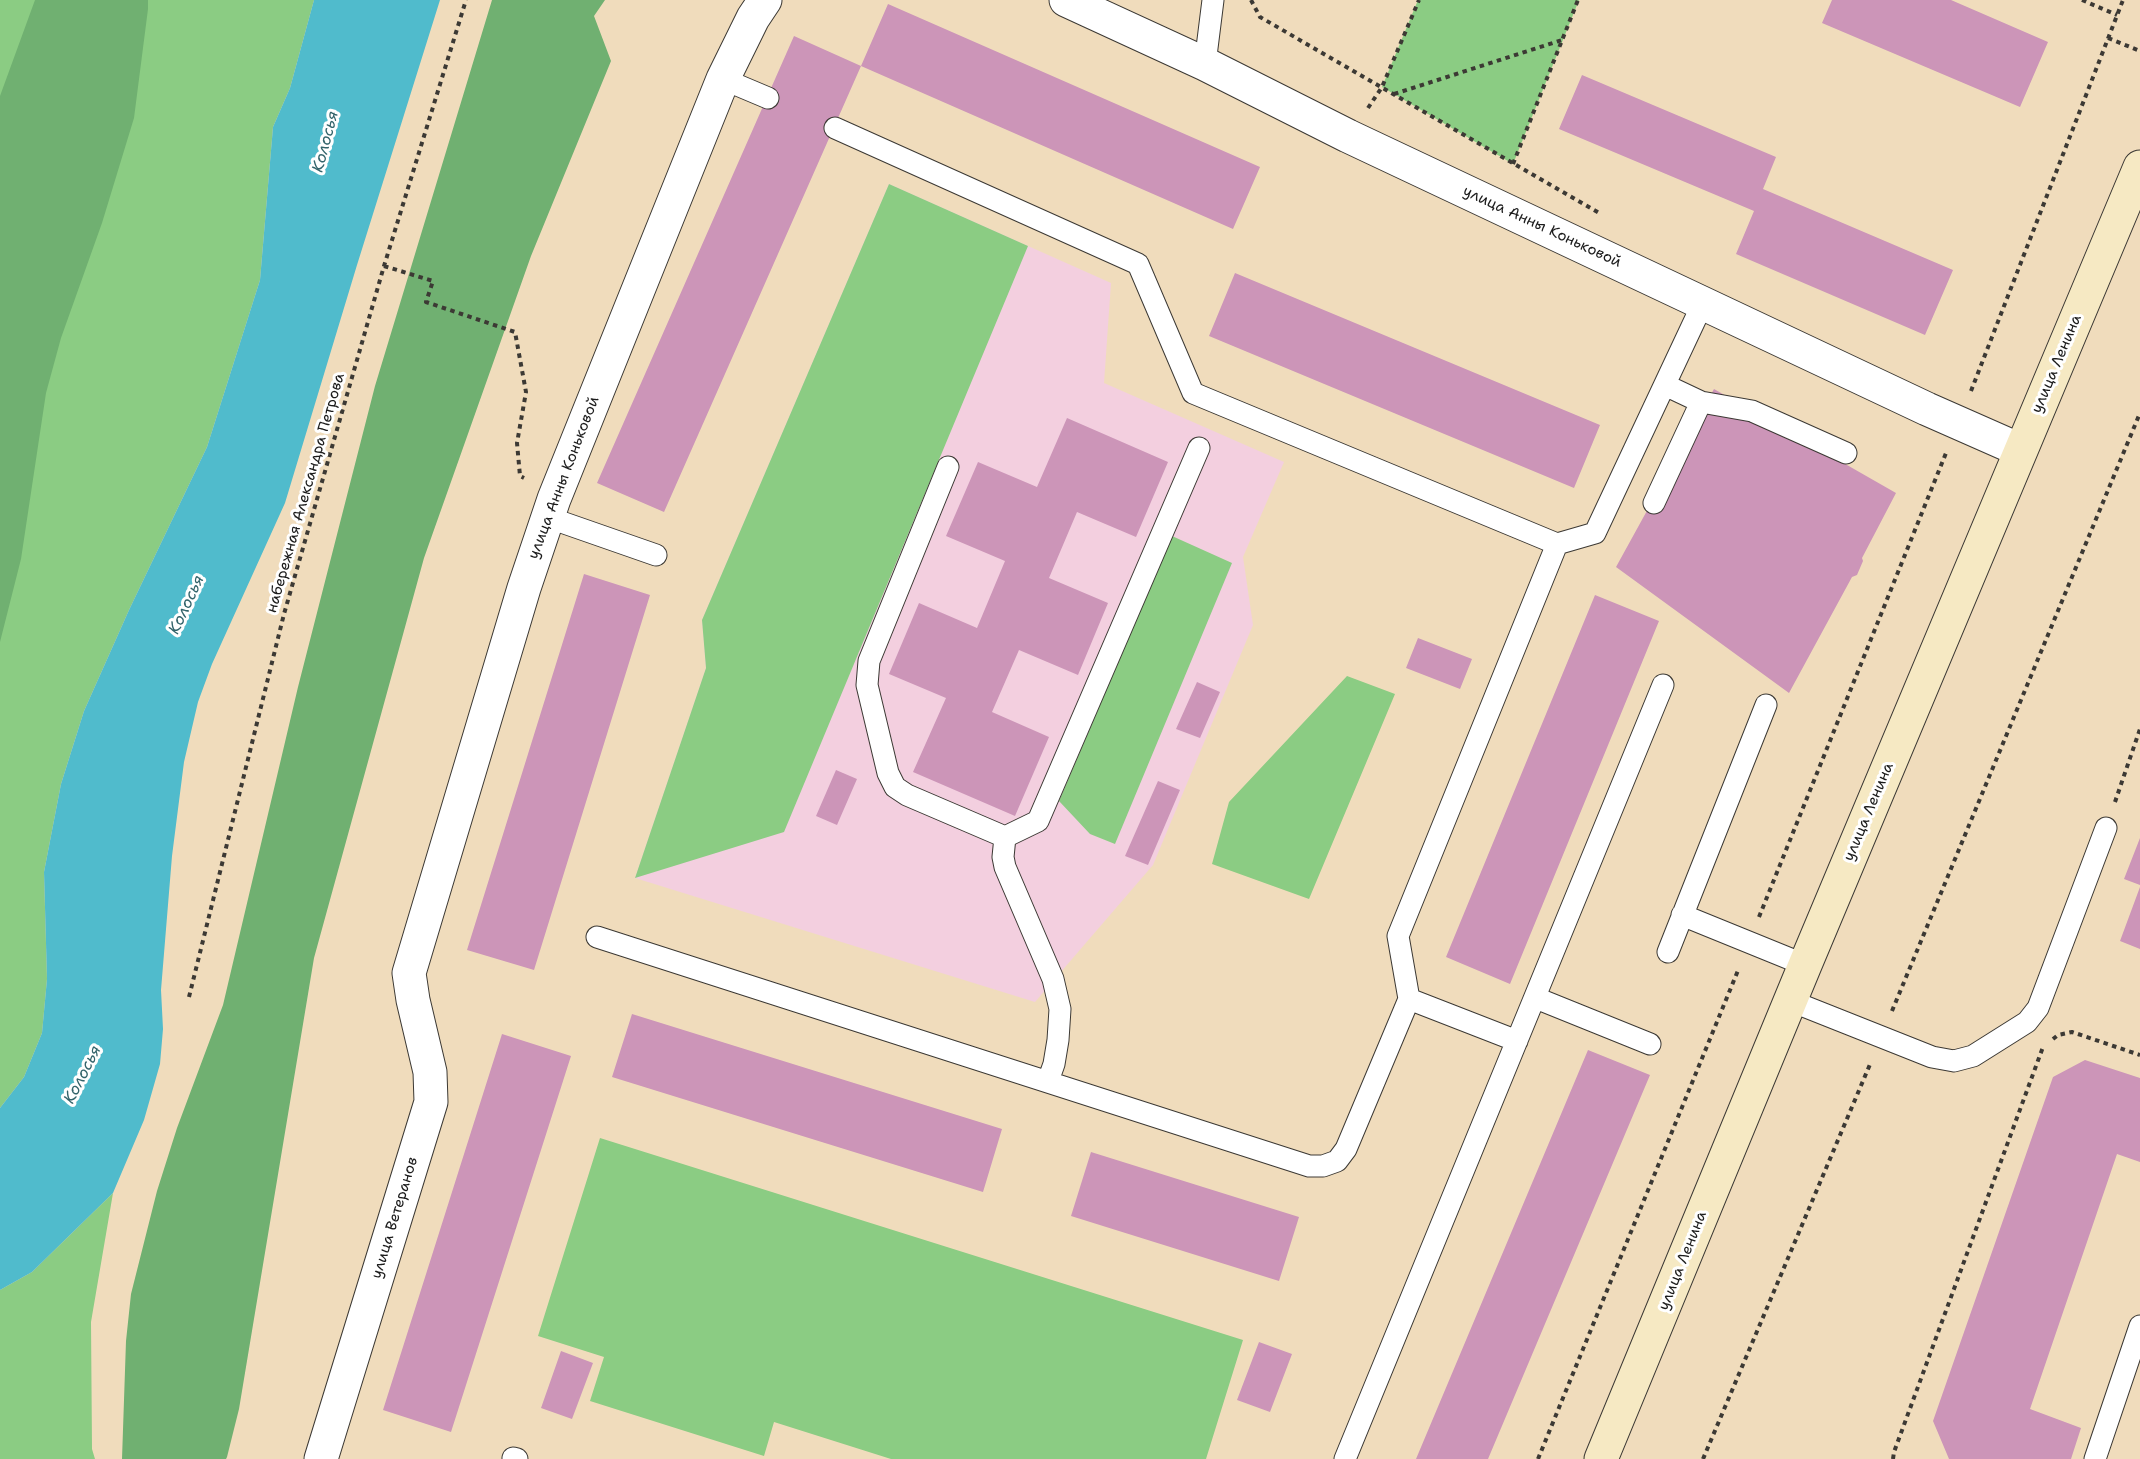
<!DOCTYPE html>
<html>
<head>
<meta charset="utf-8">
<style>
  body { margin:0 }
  canvas { display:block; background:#f0dcbc }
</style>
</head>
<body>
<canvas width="2140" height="1459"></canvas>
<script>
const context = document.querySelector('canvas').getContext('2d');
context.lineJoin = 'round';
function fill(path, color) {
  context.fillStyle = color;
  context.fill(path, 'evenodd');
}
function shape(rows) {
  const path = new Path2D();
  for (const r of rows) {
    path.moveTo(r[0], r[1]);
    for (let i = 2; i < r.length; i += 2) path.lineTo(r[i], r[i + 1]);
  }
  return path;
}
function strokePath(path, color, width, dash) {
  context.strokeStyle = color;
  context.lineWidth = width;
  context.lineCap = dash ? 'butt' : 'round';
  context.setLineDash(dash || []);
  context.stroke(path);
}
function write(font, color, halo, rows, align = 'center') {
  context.font = font + ' "Shantell Sans",sans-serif';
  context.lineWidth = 6;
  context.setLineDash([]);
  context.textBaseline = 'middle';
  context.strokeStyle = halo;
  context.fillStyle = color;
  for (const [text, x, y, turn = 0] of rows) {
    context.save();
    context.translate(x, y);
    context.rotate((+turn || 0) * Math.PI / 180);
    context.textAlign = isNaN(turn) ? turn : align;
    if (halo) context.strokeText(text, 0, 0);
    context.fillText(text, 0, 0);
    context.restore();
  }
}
fill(shape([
  [889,184,1111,283,1104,383,1284,462,1243,557,1253,625,1153,865,1035,1002,635,878,706,668,702,620]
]), '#f3cfdf');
fill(shape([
  [0,0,314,0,290,88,273,127,260,280,207,447,129,610,84,711,61,784,44,872,47,979,42,1033,24,1077,0,1108],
  [1418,0,1579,0,1513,164,1382,87],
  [889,184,1028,246,784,832,635,878,706,668,702,620],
  [1172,536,1232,563,1115,844,1090,834,1059,801],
  [1347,676,1395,694,1309,899,1212,864,1229,802],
  [600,1138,1243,1340,1206,1459,891,1459,774,1422,764,1456,590,1401,604,1357,538,1336],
  [113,1193,91,1322,92,1449,95,1459,0,1459,0,1290,32,1272]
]), '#8bcc83');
fill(shape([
  [35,0,148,0,148,9,134,118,102,223,61,338,46,393,21,559,0,642,0,96],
  [492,0,605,0,594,16,611,61,531,256,424,558,314,958,239,1409,227,1457,226,1459,122,1459,126,1341,131,1294,157,1191,177,1128,223,1005,298,687,375,386]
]), '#70b071');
fill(shape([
  [314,0,440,0,357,265,285,503,212,664,198,702,184,762,172,856,161,990,163,1029,160,1064,144,1120,113,1193,32,1272,0,1290,0,1108,24,1077,42,1033,47,979,44,872,61,784,84,711,129,610,207,447,260,280,273,127,290,88]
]), '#50bbcc');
fill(shape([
  [1832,0,1951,0,2048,42,2020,107,1822,23],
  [888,4,1260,167,1233,229,861,66],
  [794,36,861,66,664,512,597,483],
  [1582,75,1776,157,1763,189,1953,270,1925,335,1736,254,1754,211,1559,129],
  [1235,273,1600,425,1574,488,1209,336],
  [1714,389,1896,493,1862,558,1863,561,1857,575,1852,577,1789,693,1616,567],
  [1067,418,1168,462,1136,537,1077,512,1049,578,1108,603,1078,675,1019,650,992,712,1049,737,1015,816,913,772,946,698,889,674,919,603,977,628,1005,561,946,536,978,462,1037,487],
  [584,574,650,595,534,970,467,950],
  [1595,595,1659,621,1510,984,1446,957],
  [1418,638,1472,659,1460,689,1406,668],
  [1197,682,1220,692,1200,738,1176,729],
  [836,770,857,779,837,825,816,816],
  [1158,781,1180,790,1148,865,1125,856],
  [2140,838,2140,885,2124,879],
  [2140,887,2140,949,2120,941],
  [632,1014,1002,1129,983,1192,612,1077],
  [502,1034,571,1056,451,1432,383,1410],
  [1588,1050,1650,1075,1488,1459,1416,1459],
  [2085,1060,2140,1078,2140,1162,2117,1154,2030,1409,2081,1428,2071,1459,1949,1459,1933,1421,2053,1077],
  [1091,1152,1299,1217,1279,1281,1071,1216],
  [1259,1342,1292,1354,1270,1412,1237,1400],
  [561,1351,593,1363,572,1419,541,1408]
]), '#cc95b8');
const lane = shape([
  [1205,64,1213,0],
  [723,79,768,98],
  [835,128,1138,264,1193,393,1557,544],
  [1665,385,1701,402,1752,411,1846,453],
  [948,467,869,661,867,685,888,773,895,787,907,795,1005,837],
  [1654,503,1701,402],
  [547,517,656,555],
  [1682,915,1805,965],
  [597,937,1309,1166,1323,1166,1337,1161,1346,1149,1409,999,1398,936,1557,544,1595,533,1703,303],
  [1668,952,1766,705],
  [1536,998,1650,1044],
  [1409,999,1517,1041],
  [1791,1001,1932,1057,1954,1061,1973,1056,2027,1022,2038,1008,2106,828],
  [1048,1081,1054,1064,1058,1040,1060,1009,1053,979,1005,867,1003,857,1005,837,1038,821,1199,448],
  [513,1458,517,1459],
  [1345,1459,1663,685],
  [2095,1459,2140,1326]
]);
const street = shape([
  [1066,0,1205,64,1348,136,1927,409,2020,450],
  [321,1459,431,1102,430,1072,413,1000,409,973,524,588,554,499,723,79,753,18,765,0]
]);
const secondary = shape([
  [1601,1459,1805,965,2140,167]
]);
strokePath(lane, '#3c3934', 23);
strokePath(street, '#3c3934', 35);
strokePath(secondary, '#3c3934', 35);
strokePath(shape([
  [1251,0,1260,17,1601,214],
  [2082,0,2117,15],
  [2108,38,2140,51],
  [1394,94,1562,40],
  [1368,108,1382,87,1419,0],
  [1513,164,1578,0],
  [384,266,433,281,426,302,515,332,526,392,517,443,520,476,524,478],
  [1971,391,2123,0],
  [2115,802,2140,729],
  [1759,917,1946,453],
  [189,997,284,614,384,266,466,0],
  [1892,1011,2140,413],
  [2053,1039,2058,1035,2072,1032,2140,1055],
  [1538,1459,1739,968],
  [1703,1459,1871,1062],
  [1893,1459,1894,1452,2043,1047]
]), '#3c3934', 4, [4.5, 4.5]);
strokePath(lane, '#fff', 21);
strokePath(street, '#fff', 33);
strokePath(secondary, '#f6e9c3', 33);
write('15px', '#1c1c1c', '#fff', [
  ["улица Анны Коньковой",1542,227,25],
  ["улица Ленина",2057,364,-67],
  ["улица Анны Коньковой",564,478,-69],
  ["набережная Александра Петрова",306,493,-74],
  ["улица Ленина",1869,812,-67],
  ["улица Ветеранов",395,1218,-73],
  ["улица Ленина",1683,1261,-68]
]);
write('italic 16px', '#33646b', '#fff', [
  ["Колосья",326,142,-75],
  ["Колосья",187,605,-65],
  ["Колосья",83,1075,-63]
]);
</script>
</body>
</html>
